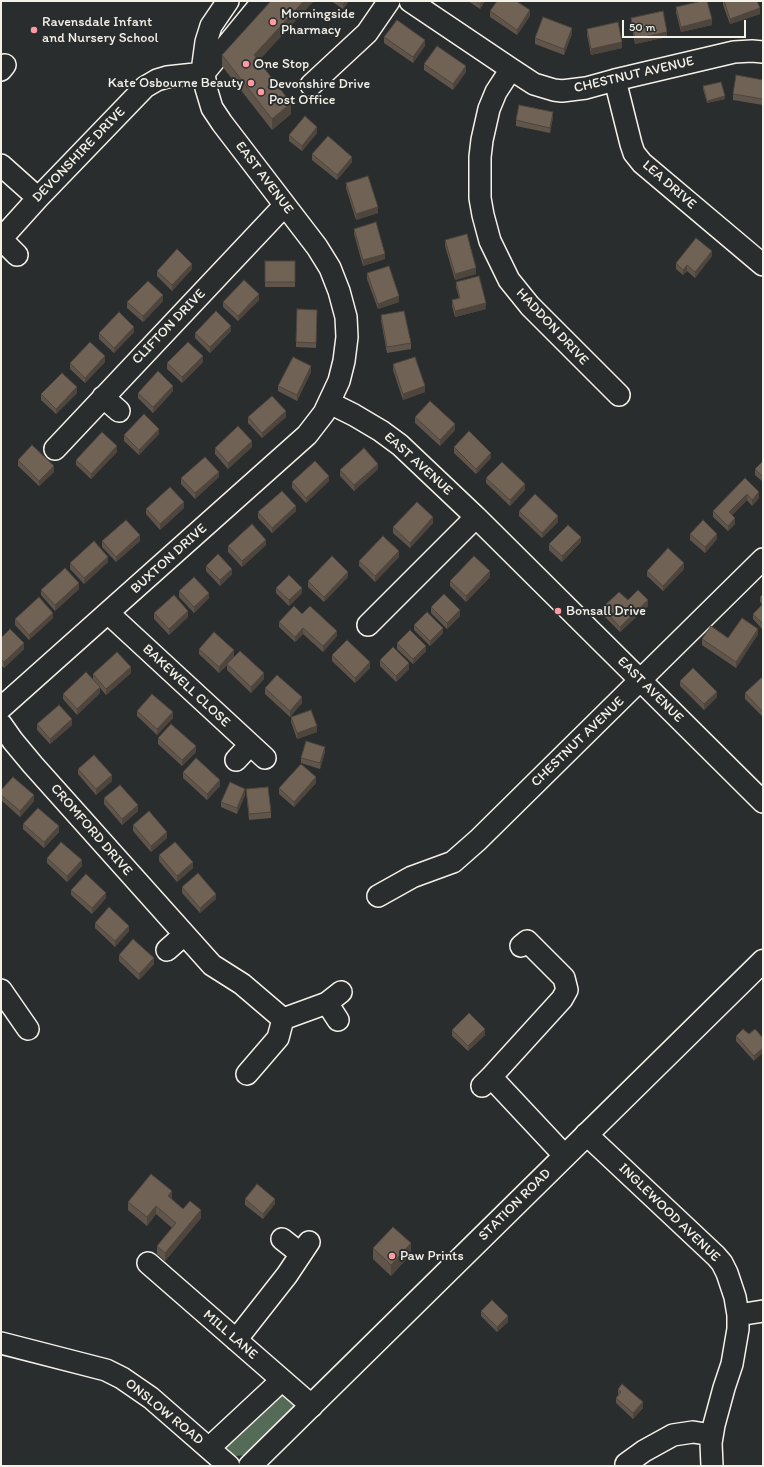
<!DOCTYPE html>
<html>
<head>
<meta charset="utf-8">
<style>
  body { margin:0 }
  #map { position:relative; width:764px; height:1467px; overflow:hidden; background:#2a2d2e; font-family:Itim,sans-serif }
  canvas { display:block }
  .frame { position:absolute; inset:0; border:2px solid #f4f1e8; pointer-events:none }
  .scale { position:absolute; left:622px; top:20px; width:124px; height:18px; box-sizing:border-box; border:2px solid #f4f1e8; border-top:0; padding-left:5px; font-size:12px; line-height:14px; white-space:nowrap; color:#f4f1e8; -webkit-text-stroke:3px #2a2d2e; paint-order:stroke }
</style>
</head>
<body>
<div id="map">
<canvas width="764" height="1467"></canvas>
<div class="frame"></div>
<div class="scale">50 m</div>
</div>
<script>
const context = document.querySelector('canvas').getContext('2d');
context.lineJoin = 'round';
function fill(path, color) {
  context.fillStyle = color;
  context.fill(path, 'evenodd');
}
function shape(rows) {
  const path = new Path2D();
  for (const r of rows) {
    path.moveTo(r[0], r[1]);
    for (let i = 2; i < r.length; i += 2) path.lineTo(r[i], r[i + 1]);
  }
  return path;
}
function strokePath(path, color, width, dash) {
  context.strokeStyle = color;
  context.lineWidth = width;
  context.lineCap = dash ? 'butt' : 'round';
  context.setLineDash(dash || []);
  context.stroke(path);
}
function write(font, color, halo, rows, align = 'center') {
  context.font = font + ' Itim,sans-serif';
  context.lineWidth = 4;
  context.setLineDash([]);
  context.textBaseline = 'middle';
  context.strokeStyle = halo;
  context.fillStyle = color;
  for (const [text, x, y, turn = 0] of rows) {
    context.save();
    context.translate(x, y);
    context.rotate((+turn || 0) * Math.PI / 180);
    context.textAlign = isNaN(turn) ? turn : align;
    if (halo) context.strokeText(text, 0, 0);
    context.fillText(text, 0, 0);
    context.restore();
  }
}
fill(shape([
  [284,1393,295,1402,296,1407,251,1455,234,1456,226,1452,225,1443,275,1396]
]), '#546b58');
const minor = shape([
  [410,1,511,69,534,84,554,90,562,91,586,88,615,80,734,52,752,51,763,52],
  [511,69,496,92,489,109,482,140,480,157,480,198,483,215,490,241,509,280,530,306,619,395],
  [1,70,5,65],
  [204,73,263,1],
  [615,80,631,144,634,153,642,163,763,265],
  [311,85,367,33,389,1],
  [1,165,38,198],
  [1,239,38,198,145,87,157,80,167,77,204,73],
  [1,239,17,255],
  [103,397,119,411],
  [330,403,354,415,381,431,400,445,476,517,763,802],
  [55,449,284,206],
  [108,613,265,758],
  [368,625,476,517],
  [1,708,307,435,324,413,339,381,344,361,347,337,346,317,339,291,330,268,317,247,222,123,212,108,206,88,203,64,206,42,211,26,228,1],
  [1,724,13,741,33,765,212,965,242,984,283,1019],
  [236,760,250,745],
  [378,896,412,877,453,862,478,840,763,559],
  [167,950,184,935],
  [1,990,28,1029],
  [327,1003,338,1020],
  [247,1074,278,1038,283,1019,327,1003,341,992],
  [491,1077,562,999,567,990,564,978,527,941,521,946],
  [482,1086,491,1077,565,1156],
  [586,1134,716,1256,722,1263,727,1273,735,1297,738,1315,738,1329,732,1364,724,1388,714,1425,711,1443,712,1466],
  [282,1239,301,1254],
  [148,1263,312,1406],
  [738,1315,763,1311],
  [236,1340,287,1275,309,1242],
  [1,1343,106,1370,122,1378,151,1398,229,1466],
  [209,1448,282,1380],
  [626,1464,644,1451,673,1435,693,1432,712,1435]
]);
const major = shape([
  [250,1466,763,961]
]);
strokePath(minor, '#f4f1e8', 24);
strokePath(major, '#f4f1e8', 25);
strokePath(minor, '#2a2d2e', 21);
strokePath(major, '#2a2d2e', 22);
fill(shape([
  [331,1,349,1,343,9],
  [468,1,485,1,480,9],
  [723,1,757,1,760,14,730,24,723,5],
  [676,7,712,25,681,32,676,13],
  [490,11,530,16,517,35,490,17],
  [631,18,667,37,635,44,631,24],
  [587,29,622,48,591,55,587,35],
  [572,34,564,55,535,44,535,38],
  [384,37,425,46,413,63,384,43],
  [222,55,258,61,291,114,272,130,222,66],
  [424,64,466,72,453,90,424,70],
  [763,80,763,105,733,100,733,94],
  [703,86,725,99,707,103,703,89],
  [553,117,550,133,516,126,516,120],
  [317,133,302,151,289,141,289,135],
  [312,154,352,162,337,180,312,160],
  [346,183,378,213,356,220,346,188],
  [354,229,385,259,363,266,354,234],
  [445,240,476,274,455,280,445,246],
  [712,256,695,278,687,271,683,275,676,269,676,263],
  [265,261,295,261,295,287,265,287],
  [192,269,172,291,157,276,157,271],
  [367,273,399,302,378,309,367,279],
  [456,282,486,309,455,317,452,306,452,300,459,298,456,287],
  [259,300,238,321,223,307,223,302],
  [163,301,143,322,127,308,127,302],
  [317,310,316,348,296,347,296,342],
  [381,315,411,343,411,349,387,353,381,321],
  [231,331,210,353,195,338,195,333],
  [134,332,114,353,99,339,99,333],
  [105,362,85,383,70,369,70,363],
  [203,362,182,383,167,369,167,363],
  [393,364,425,392,403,400,393,370],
  [311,372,297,401,278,391,278,386],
  [173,391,153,413,138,398,138,393],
  [77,393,56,414,41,400,41,394],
  [248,417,286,417,262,438,248,423],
  [415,417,455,430,440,446,415,423],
  [159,434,139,455,124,441,124,435],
  [252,447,228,469,215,454,215,448],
  [454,447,491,458,476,474,454,453],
  [117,452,91,479,76,465,76,460],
  [18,460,54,472,39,486,18,466],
  [763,461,763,482,755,475,755,469],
  [378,469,354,491,340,476,340,470],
  [219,477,195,499,181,484,181,478],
  [486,478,525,490,510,506,486,483],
  [745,478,759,498,752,506,747,500,732,515,735,524,728,531,713,517,713,511],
  [329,481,306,503,292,488,292,482],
  [184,508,160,530,146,514,146,509],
  [296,511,272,533,258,518,258,512],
  [519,511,558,522,542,538,519,516],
  [433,523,410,548,393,533,393,527],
  [690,534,717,539,705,553,690,540],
  [102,541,140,541,116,562,102,547],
  [581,542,562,562,549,550,549,544],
  [266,545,242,567,228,552,228,546],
  [399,557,375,582,359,566,359,561],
  [108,562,84,584,70,569,70,563],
  [206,566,232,574,220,586,206,571],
  [684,569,663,591,647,576,647,571],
  [348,577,324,602,308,587,308,581],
  [490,577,466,602,450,586,450,581],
  [276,588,302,593,289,606,276,593],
  [79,589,55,611,41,595,41,590],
  [179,591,209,598,194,613,179,597],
  [763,594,763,630,753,619,753,614,762,604,760,602,760,597],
  [628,600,648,606,620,632,602,614,602,608],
  [431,607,460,616,447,629,431,613],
  [154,613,188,617,169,635,154,619],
  [302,614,337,636,323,652,303,634,295,642,279,627,279,622],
  [53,618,29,640,15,625,15,619],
  [414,625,443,633,430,646,414,630],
  [758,634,736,668,702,645,702,639,728,638],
  [1,638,24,649,4,668,1,665],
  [397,643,426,651,413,664,397,649],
  [199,649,234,656,264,679,251,693,227,670,227,665,219,673,199,654],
  [332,655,370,668,355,683,332,661],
  [380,660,409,669,396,682,380,666],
  [131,673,106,695,100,688,100,693,77,715,63,699,63,694,93,679,93,674],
  [763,679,763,717,745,699,745,693],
  [680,681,717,697,704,710,680,686],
  [265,688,302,703,290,717,265,694],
  [137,711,173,718,157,735,137,716],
  [291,717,317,732,297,739,291,722],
  [37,724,72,725,50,744,37,730],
  [158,738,196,752,182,766,158,744],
  [325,752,320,769,301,763,301,758],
  [78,769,112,781,96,795,78,774],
  [183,772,220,786,207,800,183,778],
  [316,783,294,807,279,794,279,788],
  [246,789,271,812,271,818,249,820],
  [1,790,34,801,20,817,1,800],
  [245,795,237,814,221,807,221,802],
  [104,798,138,811,122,825,104,804],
  [23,824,59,832,44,848,23,829],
  [133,825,167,838,151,852,133,831],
  [159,855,193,868,177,882,159,861],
  [47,858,82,866,67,882,47,863],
  [182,887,216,899,200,913,182,893],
  [71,890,106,898,92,914,71,895],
  [95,923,129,931,115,947,95,928],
  [119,955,154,964,139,980,119,961],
  [755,1029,754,1061,736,1041,736,1036,749,1034],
  [452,1030,485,1035,468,1051,452,1036],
  [172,1199,183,1209,201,1218,165,1261,157,1254,157,1246,172,1228,156,1214,147,1226,128,1210,128,1202],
  [245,1199,275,1204,263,1219,245,1205],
  [373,1248,411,1254,391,1276,373,1259],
  [481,1311,508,1322,497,1332,481,1316],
  [618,1389,643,1408,633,1419,616,1403,616,1398,619,1395,618,1394]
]), '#60554a');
fill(shape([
  [304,1,314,1,254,66,254,55],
  [345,1,349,1,343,9,343,4],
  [482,1,485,1,480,9,480,4],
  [760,8,760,14,730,24,730,19],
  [530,10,530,16,517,35,517,30],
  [712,19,712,25,681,32,681,27],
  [572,28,572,34,564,55,564,49],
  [667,32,667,37,635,44,635,39],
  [425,40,425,46,413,63,413,57],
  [622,42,622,48,591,55,591,49],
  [466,66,466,72,453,90,453,84],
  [725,96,725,99,707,103,707,101],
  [291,103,291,114,272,130,272,119],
  [553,112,553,117,550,133,550,128],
  [317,127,317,133,302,151,302,146],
  [352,157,352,162,337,180,337,175],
  [378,207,378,213,356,220,356,214],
  [712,251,712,256,695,278,695,272],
  [385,254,385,259,363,266,363,260],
  [192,264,192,269,172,291,172,285],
  [687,265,687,271,683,275,683,270],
  [476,268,476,274,455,280,455,274],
  [259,294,259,300,238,321,238,316],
  [163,295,163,301,143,322,143,316],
  [399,296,399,302,378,309,378,304],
  [486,303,486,309,455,317,455,311],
  [231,326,231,331,210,353,210,347],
  [134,327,134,332,114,353,114,348],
  [105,356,105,362,85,383,85,378],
  [203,356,203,362,182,383,182,377],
  [311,366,311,372,297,401,297,395],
  [173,386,173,391,153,413,153,407],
  [425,386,425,392,403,400,403,394],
  [77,387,77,393,56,414,56,409],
  [286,411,286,417,262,438,262,433],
  [455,424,455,430,440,446,440,440],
  [159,429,159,434,139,455,139,450],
  [252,441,252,447,228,469,228,463],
  [117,446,117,452,91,479,91,474],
  [491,453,491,458,476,474,476,469],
  [378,464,378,469,354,491,354,485],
  [54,466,54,472,39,486,39,481],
  [219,472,219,477,195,499,195,493],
  [329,476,329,481,306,503,306,498],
  [525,484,525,490,510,506,510,500],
  [759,492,759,498,752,506,752,500],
  [747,494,747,500,729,518,729,512],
  [184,502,184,508,160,530,160,524],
  [296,506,296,511,272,533,272,528],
  [558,516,558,522,542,538,542,533],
  [433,517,433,523,410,548,410,543],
  [735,518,735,524,728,531,728,526],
  [717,534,717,539,705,553,705,547],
  [140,535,140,541,116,562,116,557],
  [581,537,581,542,562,562,562,556],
  [266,540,266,545,242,567,242,561],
  [399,551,399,557,375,582,375,576],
  [108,557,108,562,84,584,84,578],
  [684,563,684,569,663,591,663,586],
  [232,569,232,574,220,586,220,580],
  [490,571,490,577,466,602,466,596],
  [348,572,348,577,324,602,324,597],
  [79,583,79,589,55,611,55,605],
  [302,588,302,593,289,606,289,600],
  [209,593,209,598,194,613,194,607],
  [648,600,648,606,620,632,620,627],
  [460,610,460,616,447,629,447,623],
  [188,611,188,617,169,635,169,629],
  [53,613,53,618,29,640,29,635],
  [303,628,303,634,295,642,295,637],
  [443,628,443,633,430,646,430,641],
  [758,629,758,634,736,668,736,662],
  [337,631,337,636,323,652,323,646],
  [24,643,24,649,4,668,4,662],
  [426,646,426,651,413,664,413,659],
  [234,650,234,656,219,673,219,667],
  [370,662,370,668,355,683,355,678],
  [409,663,409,669,396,682,396,676],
  [131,667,131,673,106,695,106,689],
  [264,673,264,679,251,693,251,687],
  [100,687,100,693,77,715,77,709],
  [717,692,717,697,704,710,704,704],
  [302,697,302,703,290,717,290,711],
  [173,712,173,718,157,735,157,729],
  [72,719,72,725,50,744,50,739],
  [317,726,317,732,297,739,297,733],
  [196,746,196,752,182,766,182,760],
  [325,747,325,752,320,769,320,763],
  [112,775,112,781,96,795,96,789],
  [316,777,316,783,294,807,294,802],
  [220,780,220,786,207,800,207,794],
  [245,789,245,795,237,814,237,808],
  [34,795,34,801,20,817,20,811],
  [138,805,138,811,122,825,122,819],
  [59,826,59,832,44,848,44,842],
  [167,832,167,838,151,852,151,846],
  [82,860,82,866,67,882,67,876],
  [193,862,193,868,177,882,177,876],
  [106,893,106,898,92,914,92,908],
  [216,894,216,899,200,913,200,908],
  [129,926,129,931,115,947,115,941],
  [154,958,154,964,139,980,139,974],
  [485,1029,485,1035,468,1051,468,1046],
  [763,1048,763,1053,754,1061,754,1056],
  [172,1191,172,1200,168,1196],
  [275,1199,275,1204,263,1219,263,1214],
  [156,1206,156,1214,147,1226,147,1217],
  [201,1210,201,1218,165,1261,165,1253],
  [411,1243,411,1254,391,1276,391,1265],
  [508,1316,508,1322,497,1332,497,1327],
  [643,1402,643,1408,633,1419,633,1413]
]), '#4e453c');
const building = shape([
  [271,1,304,1,254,55,291,103,272,119,222,55,271,1],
  [339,1,345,1,343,4,339,1],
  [476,1,482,1,480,4,476,1],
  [497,1,516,1,530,10,517,30,490,11,497,1],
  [702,1,707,1,712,19,681,27,676,7,702,1],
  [724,1,757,1,760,8,730,19,724,1],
  [663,11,667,32,635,39,631,18,663,11],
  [543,17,572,28,564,49,535,38,543,17],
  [397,20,425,40,413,57,384,37,397,20],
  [618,22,622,42,591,49,587,29,618,22],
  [437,46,466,66,453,84,424,64,437,46],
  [736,75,763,80,763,99,733,94,736,75],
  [721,82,725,96,707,101,703,86,721,82],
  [519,105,553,112,550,128,516,120,519,105],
  [305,116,317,127,302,146,289,135,305,116],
  [328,136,352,157,337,175,312,154,328,136],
  [368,176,378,207,356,214,346,183,368,176],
  [376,222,385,254,363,260,354,229,376,222],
  [467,234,476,268,455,274,445,240,467,234],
  [696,238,712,251,695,272,687,265,683,270,676,263,696,238],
  [177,249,192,264,172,285,157,271,177,249],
  [265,261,295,261,295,282,265,282,265,261],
  [389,266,399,296,378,304,367,273,389,266],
  [479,276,486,303,455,311,452,300,460,298,456,282,479,276],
  [244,280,259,294,238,316,223,302,244,280],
  [148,281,163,295,143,316,127,302,148,281],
  [297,309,317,310,316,343,296,342,297,309],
  [216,311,231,326,210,347,195,333,216,311],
  [404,311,411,343,387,347,381,315,404,311],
  [119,312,134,327,114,348,99,333,119,312],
  [90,342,105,356,85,378,70,363,90,342],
  [188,342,203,356,182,377,167,363,188,342],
  [293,357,311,366,297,395,278,386,293,357],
  [415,357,425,386,403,394,393,364,415,357],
  [158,371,173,386,153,407,138,393,158,371],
  [62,373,77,387,56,409,41,394,62,373],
  [272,396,286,411,262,433,248,417,272,396],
  [430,401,455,424,440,440,415,417,430,401],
  [144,414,159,429,139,450,124,435,144,414],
  [238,426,252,441,228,463,215,448,238,426],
  [469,431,491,453,476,469,454,447,469,431],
  [102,432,117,446,91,474,76,460,102,432],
  [32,445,54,466,39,481,18,460,32,445],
  [364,448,378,464,354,485,340,470,364,448],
  [205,457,219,472,195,493,181,478,205,457],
  [315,461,329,476,306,498,292,482,315,461],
  [763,461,763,477,755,469,763,461],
  [502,462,525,484,510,500,486,478,502,462],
  [745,478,759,492,752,500,747,494,729,512,735,518,728,526,713,511,745,478],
  [170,487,184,502,160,524,146,509,170,487],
  [282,491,296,506,272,528,258,512,282,491],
  [535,494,558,516,542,533,519,511,535,494],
  [417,502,433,517,410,543,393,527,417,502],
  [126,520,140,535,116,557,102,541,126,520],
  [703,520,717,534,705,547,690,534,703,520],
  [252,524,266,540,242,561,228,546,252,524],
  [568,525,581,537,562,556,549,544,568,525],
  [383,536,399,551,375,576,359,561,383,536],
  [94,541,108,557,84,578,70,563,94,541],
  [668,548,684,563,663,586,647,571,668,548],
  [218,554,232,569,220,580,206,566,218,554],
  [332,556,348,572,324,597,308,581,332,556],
  [474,556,490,571,466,596,450,581,474,556],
  [65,568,79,583,55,605,41,590,65,568],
  [289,575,302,588,289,600,276,588,289,575],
  [194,577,209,593,194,607,179,591,194,577],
  [638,590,648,600,620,627,602,608,619,592,628,600,638,590],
  [444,594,460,610,447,623,431,607,444,594],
  [763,594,763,600,760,597,763,594],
  [174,595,188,611,169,629,154,613,174,595],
  [39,597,53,613,29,635,15,619,39,597],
  [763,604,763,624,753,614,763,604],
  [294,606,302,614,310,606,337,631,323,646,303,628,295,637,279,622,294,606],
  [427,612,443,628,430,641,414,625,427,612],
  [742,618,758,629,736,662,702,639,711,626,728,638,742,618],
  [10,629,24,643,4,662,1,659,1,638,10,629],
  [410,630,426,646,413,659,397,643,410,630],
  [214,632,234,650,219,667,199,649,214,632],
  [347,640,370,662,355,678,332,655,347,640],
  [393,647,409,663,396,676,380,660,393,647],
  [240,651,264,673,251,687,227,664,240,651],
  [117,652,131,667,106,689,93,674,117,652],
  [693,668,717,692,704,704,680,681,693,668],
  [86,672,100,687,77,709,63,694,86,672],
  [277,675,302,697,290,711,265,688,277,675],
  [761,678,763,679,763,712,745,693,761,678],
  [152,694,173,712,157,729,137,711,152,694],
  [59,705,72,719,50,739,37,724,59,705],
  [311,710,317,726,297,733,291,717,311,710],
  [171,724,196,746,182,760,158,738,171,724],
  [306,741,325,747,320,763,301,758,306,741],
  [94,755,112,775,96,789,78,769,94,755],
  [196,758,220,780,207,794,183,772,196,758],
  [301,764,316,777,294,802,279,788,301,764],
  [13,777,34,795,20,811,1,795,1,790,13,777],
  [230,782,245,789,237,808,221,802,230,782],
  [120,785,138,805,122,819,104,798,120,785],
  [268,787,271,812,249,814,246,789,268,787],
  [38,808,59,826,44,842,23,824,38,808],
  [149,811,167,832,151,846,133,825,149,811],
  [61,842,82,860,67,876,47,858,61,842],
  [175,842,193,862,177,876,159,855,175,842],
  [198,873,216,894,200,908,182,887,198,873],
  [86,874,106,893,92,908,71,890,86,874],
  [109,907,129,926,115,941,95,923,109,907],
  [133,939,154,958,139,974,119,955,133,939],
  [469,1013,485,1029,468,1046,452,1030,469,1013],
  [743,1029,749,1034,755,1029,763,1038,763,1048,754,1056,736,1036,743,1029],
  [151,1174,172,1191,168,1196,183,1209,190,1201,201,1210,165,1253,157,1246,176,1223,156,1206,147,1217,128,1202,151,1174],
  [257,1184,275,1199,263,1214,245,1199,257,1184],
  [393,1227,411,1243,391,1265,373,1248,393,1227],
  [492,1300,508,1316,497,1327,481,1311,492,1300],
  [622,1384,643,1402,633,1413,616,1398,621,1392,618,1389,622,1384]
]);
fill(building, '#706356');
strokePath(building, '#4e453c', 1);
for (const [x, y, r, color] of [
  [273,22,4,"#ff9aa2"],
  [34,30,4,"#ff9aa2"],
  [246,64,4,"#ff9aa2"],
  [251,83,4,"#ff9aa2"],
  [261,92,4,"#ff9aa2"],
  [558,611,4,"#ff9aa2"],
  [392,1256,4,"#ff9aa2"]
]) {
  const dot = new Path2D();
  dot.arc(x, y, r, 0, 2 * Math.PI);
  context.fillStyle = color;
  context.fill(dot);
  strokePath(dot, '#2a2d2e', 1.5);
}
write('14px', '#f4f1e8', '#2a2d2e', [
  ["Morningside",281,14],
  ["Pharmacy",281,30],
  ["Ravensdale Infant",42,22],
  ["and Nursery School",42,38],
  ["One Stop",254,64],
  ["Kate Osbourne Beauty",243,83,"right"],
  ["Devonshire Drive",269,84],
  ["Post Office",269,100],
  ["Bonsall Drive",566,611],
  ["Paw Prints",400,1256]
], 'left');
write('14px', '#f4f1e8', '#2a2d2e', [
  ["CHESTNUT AVENUE",634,75,-13],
  ["DEVONSHIRE DRIVE",79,155,-46],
  ["EAST AVENUE",264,178,53],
  ["LEA DRIVE",669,185,41],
  ["CLIFTON DRIVE",169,327,-46],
  ["HADDON DRIVE",552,327,47],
  ["EAST AVENUE",418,464,42],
  ["BUXTON DRIVE",169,559,-42],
  ["BAKEWELL CLOSE",186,686,43],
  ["EAST AVENUE",650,690,45],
  ["CHESTNUT AVENUE",578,742,-44],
  ["CROMFORD DRIVE",91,830,49],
  ["STATION ROAD",515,1205,-45],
  ["INGLEWOOD AVENUE",669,1213,44],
  ["MILL LANE",230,1335,41],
  ["ONSLOW ROAD",164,1412,39]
]);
</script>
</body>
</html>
